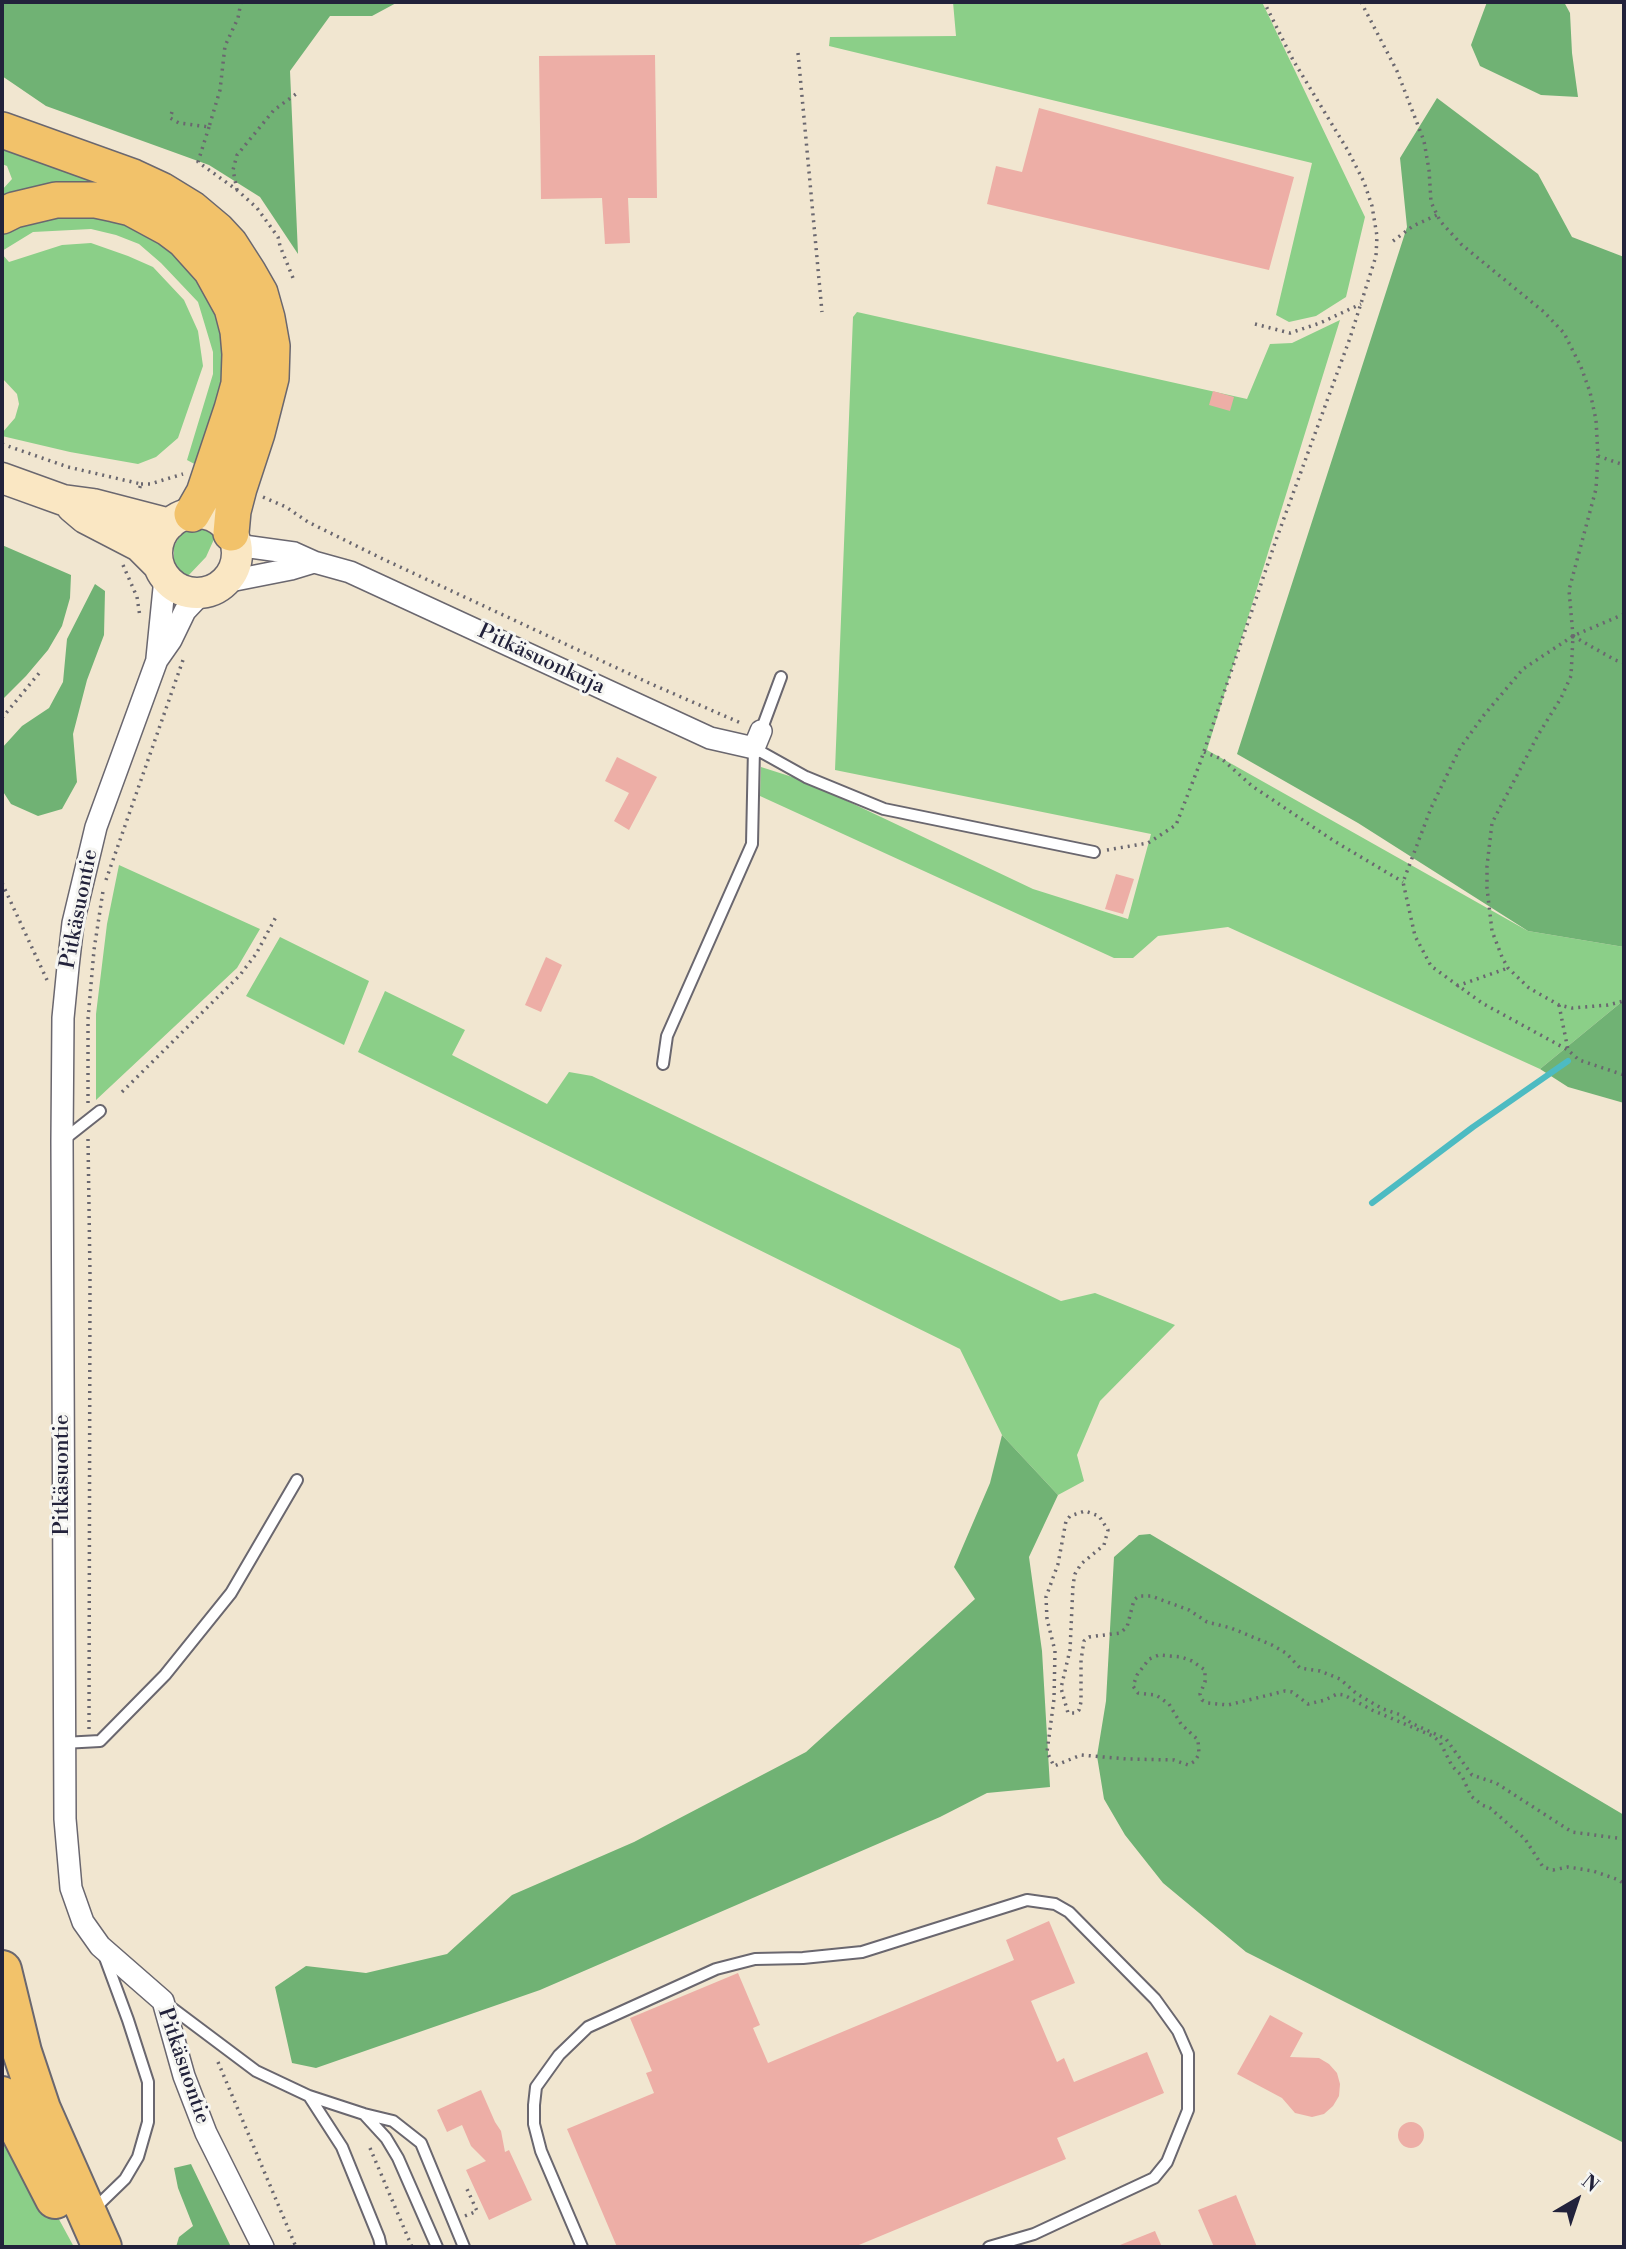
<!DOCTYPE html>
<html>
<head>
<meta charset="utf-8">
<style>
  body { margin:0 }
  #map { position:relative; width:1626px; height:2249px; overflow:hidden; background:#f1e6d0; font-family:"Libre Bodoni",serif }
  canvas { display:block }
  .frame { position:absolute; inset:0; border:4px solid #22223b; pointer-events:none }
  .north { position:absolute; left:1542px; top:2165px; width:70px; height:70px; -webkit-text-stroke:5px #f6f6f2; paint-order:stroke; rotate:39deg; font-size:19px; font-weight:700; line-height:28px; text-align:center; color:#22223b }
  .north::after { content:''; display:block; margin:auto; width:24px; height:32px; background:#22223b; clip-path:polygon(50% 0,100% 100%,50% 72%,0 100%) }
</style>
</head>
<body>
<div id="map">
<canvas width="1626" height="2249"></canvas>
<div class="frame"></div>
<div class="north">N</div>
</div>
<script>
const context = document.querySelector('canvas').getContext('2d');
context.lineJoin = 'round';
function fill(path, color) {
  context.fillStyle = color;
  context.fill(path, 'evenodd');
}
function shape(rows) {
  const path = new Path2D();
  for (const r of rows) {
    if (r.length === 3) {
      path.moveTo(r[0] + r[2], r[1]);
      path.arc(r[0], r[1], r[2], 0, 2 * Math.PI);
      continue;
    }
    path.moveTo(r[0], r[1]);
    for (let i = 2; i < r.length; i += 2) path.lineTo(r[i], r[i + 1]);
  }
  return path;
}
function strokePath(path, color, width, dash) {
  context.strokeStyle = color;
  context.lineWidth = width;
  context.lineCap = dash ? 'butt' : 'round';
  context.setLineDash(dash || []);
  context.stroke(path);
}
function write(font, color, halo, rows, align = 'center') {
  context.font = font + ' "Libre Bodoni",serif';
  context.lineWidth = 6;
  context.setLineDash([]);
  context.textBaseline = 'middle';
  context.strokeStyle = halo;
  context.fillStyle = color;
  for (const [text, x, y, turn = 0] of rows) {
    context.save();
    context.translate(x, y);
    context.rotate((+turn || 0) * Math.PI / 180);
    context.textAlign = isNaN(turn) ? turn : align;
    if (halo) context.strokeText(text, 0, 0);
    context.fillText(text, 0, 0);
    context.restore();
  }
}
fill(shape([
  [953,2,1262,2,1365,217,1346,297,1316,316,1289,322,1276,315,1312,163,829,46,830,37,956,36],
  [2,145,193,219,249,385,173,220,2,208,2,190,12,179,7,166,2,164],
  [81,213,119,218,159,237,209,289,227,340,227,389,202,468,187,460,213,374,213,352,198,302,161,263,139,244,116,235,91,229,33,232,2,251,2,232,39,217],
  [91,243,128,256,153,267,184,300,198,331,203,366,178,438,156,457,138,464,70,452,2,436,2,433,15,418,19,404,17,394,2,378,2,254,9,262,62,245],
  [857,312,1247,399,1270,344,1292,343,1340,320,1207,750,1528,931,1624,947,1624,1000,1540,1069,1228,927,1158,936,1133,958,1114,958,760,796,761,767,805,781,1033,889,1128,919,1151,834,835,770,853,317],
  [196,528,205,528,214,533,215,537,206,557,187,577,177,570,174,562,174,546,181,534],
  [119,865,260,929,237,968,96,1100,96,1014,107,924],
  [280,937,369,981,344,1045,246,996],
  [385,991,465,1030,452,1055,547,1104,569,1072,592,1076,1061,1301,1095,1293,1175,1325,1100,1401,1077,1455,1084,1481,1058,1495,1002,1435,960,1349,358,1052],
  [2,2113,36,2177,74,2247,2,2247]
]), '#8bcf88');
fill(shape([
  [2,2,398,2,372,16,330,16,290,71,298,254,260,197,209,165,46,106,2,76],
  [1487,2,1564,2,1570,13,1572,53,1578,97,1541,95,1480,66,1471,45],
  [1437,98,1538,174,1572,237,1624,257,1624,947,1528,931,1358,823,1237,754,1407,227,1400,158],
  [2,545,71,575,70,598,62,626,48,650,26,676,2,700],
  [95,584,105,591,104,635,87,680,73,734,77,782,62,809,38,816,11,804,2,790,2,748,22,726,49,708,63,682,67,639],
  [1624,1000,1624,1103,1568,1087,1540,1069],
  [1002,1435,1058,1495,1029,1557,1042,1651,1050,1787,987,1793,940,1817,540,1990,316,2068,292,2063,275,1987,306,1966,366,1973,447,1954,512,1895,634,1842,806,1752,975,1599,954,1567,990,1483],
  [1150,1534,1624,1815,1624,2143,1246,1952,1163,1883,1125,1835,1104,1799,1097,1756,1106,1701,1114,1557,1139,1535],
  [191,2164,231,2247,232,2247,176,2247,179,2237,193,2226,178,2188,174,2168]
]), '#70b274');
strokePath(shape([
  [1372,1203,1473,1127,1568,1061]
]), '#4dbbc2', 6);
fill(shape([
  [655,55,657,198,628,198,630,243,605,244,602,198,541,199,539,56],
  [1039,108,1294,177,1269,270,987,204,996,166,1022,172],
  [1213,391,1234,397,1230,411,1209,405],
  [617,757,657,777,629,830,614,821,629,793,605,781],
  [1116,874,1134,879,1123,914,1105,909],
  [546,957,562,965,541,1012,525,1005],
  [1049,1921,1075,1983,1031,2001,1057,2062,1064,2058,1074,2082,1147,2052,1164,2093,1057,2138,1066,2159,854,2247,617,2247,567,2129,654,2093,646,2073,652,2071,630,2018,738,1973,760,2025,753,2028,768,2063,1014,1960,1006,1940],
  [1270,2015,1303,2033,1290,2057,1319,2058,1329,2064,1337,2073,1340,2084,1339,2096,1333,2106,1324,2114,1312,2117,1295,2113,1282,2098,1237,2074],
  [481,2090,495,2122,501,2131,505,2152,509,2150,532,2200,489,2220,466,2170,486,2161,471,2146,462,2125,447,2132,437,2110],
  [1411,2135,13],
  [1236,2195,1257,2247,1214,2247,1198,2210],
  [1155,2231,1162,2247,1115,2247]
]), '#edaea6');
const service = shape([
  [761,731,781,677],
  [663,1064,667,1036,752,844,754,748,806,777,884,809,1094,852],
  [62,1141,100,1111],
  [63,1743,100,1741,165,1675,231,1593,297,1480],
  [168,2005,256,2071,309,2096,364,2114,393,2121,421,2143,464,2247],
  [309,2096,342,2147,379,2238,381,2247],
  [364,2114,386,2138,398,2158,437,2247],
  [93,2210,125,2179,138,2157,148,2122,148,2082,128,2020,104,1955],
  [582,2247,541,2151,534,2124,534,2105,536,2087,559,2055,588,2027,716,1969,755,1959,803,1958,862,1952,1027,1900,1055,1904,1069,1912,1155,1999,1178,2031,1188,2054,1188,2110,1167,2162,1154,2178,1034,2234,989,2247]
]);
const minor = shape([
  [236,545,294,553,314,562,350,572,710,738,754,748,761,731],
  [225,582,291,569,314,562],
  [202,593,185,611,171,640,157,660,96,827,73,923,68,967,63,1018,62,1141,65,1819,71,1888,83,1922,100,1946,163,2001,184,2076,206,2133,263,2247],
  [157,658,165,578]
]);
const secondary = shape([
  [2,478,63,500,93,504,170,524],
  [72,507,85,518,139,546,159,566],
  [197,553,40]
]);
const trunk = shape([
  [2,130,133,177,161,190,192,209,217,230,230,244,248,272,260,293,267,318,272,346,271,378,257,433,239,488,233,511,231,533],
  [2,216,14,210,56,200,95,200,114,204,131,208,168,228,184,240,211,270,232,308,238,331,240,354,239,384,232,409,204,493,192,514]
]);
const motorway = shape([
  [2,1970,22,2052,41,2109,102,2247],
  [2,2096,55,2199]
]);
strokePath(service, '#6a676f', 14);
strokePath(minor, '#6a676f', 24);
strokePath(secondary, '#6a676f', 33);
strokePath(trunk, '#6a676f', 38);
strokePath(motorway, '#6a676f', 42);
strokePath(shape([
  [1361,2,1397,71,1424,141,1429,170,1431,202,1440,221,1462,245,1544,312,1564,333,1581,367,1590,392,1596,420,1598,456,1596,489,1569,590,1573,636,1571,676,1561,698,1538,735,1492,823,1487,866,1487,888,1492,931,1502,957,1508,968,1529,988,1559,1005,1572,1008,1608,1005,1624,1001],
  [798,53,822,312],
  [172,112,170,118,179,123,209,127,220,90,225,46,238,18,241,2],
  [209,127,198,162,237,190,257,208,278,237,280,246,293,278],
  [237,190,233,170,237,155,274,110,296,94],
  [1393,241,1413,226,1437,215],
  [1255,324,1290,333,1320,323,1361,304],
  [2,444,68,467,141,484,139,490],
  [1598,456,1624,465],
  [141,484,150,484,183,474],
  [263,497,286,507,308,522,383,559,649,683,743,724],
  [123,565,137,597,140,617],
  [1624,614,1573,636,1523,669,1484,715,1460,748,1431,808,1403,882,1415,936,1431,966,1482,1003,1568,1050,1579,1060,1624,1075],
  [1573,636,1615,660,1624,663],
  [2,718,40,672],
  [1204,752,1222,759,1252,786,1334,841,1403,882],
  [1107,850,1148,843,1176,825,1200,763,1276,540,1350,338,1376,256,1377,236,1372,206,1364,182,1347,149,1293,60,1264,2],
  [106,880,183,660],
  [2,883,47,980],
  [1457,986,1508,968],
  [1559,1005,1568,1050],
  [122,1092,240,975,256,954,277,915],
  [88,1103,88,1019,94,950,103,891],
  [88,1139,90,1275,89,1730],
  [1624,1839,1572,1832,1496,1783,1472,1775,1446,1739,1411,1723,1401,1715,1383,1709,1357,1694,1340,1679,1320,1671,1300,1668,1286,1653,1272,1645,1231,1628,1207,1622,1189,1610,1151,1596,1139,1596,1134,1600,1127,1627,1120,1633,1089,1637,1084,1641,1081,1660,1081,1702,1079,1710,1076,1713,1068,1713,1061,1688,1070,1650,1073,1585,1075,1574,1081,1564,1104,1545,1108,1530,1099,1516,1085,1511,1070,1516,1066,1521,1058,1564,1046,1597,1047,1619,1055,1651,1054,1699,1047,1752,1054,1766,1081,1755,1127,1759,1174,1760,1188,1765,1195,1761,1199,1754,1198,1740,1181,1724,1169,1704,1156,1695,1138,1693,1133,1686,1137,1675,1149,1659,1159,1655,1181,1657,1192,1661,1205,1670,1205,1682,1200,1694,1202,1700,1208,1703,1228,1705,1285,1691,1292,1692,1308,1704,1325,1700,1337,1694,1344,1695,1372,1710,1433,1736,1440,1742,1452,1766,1462,1776,1471,1796,1482,1805,1490,1808,1525,1839,1543,1867,1553,1870,1568,1867,1593,1871,1619,1880,1624,1884],
  [218,2062,296,2247],
  [370,2148,412,2247],
  [465,2216,477,2211,467,2189]
]), '#6a676f', 3.5, [2, 5]);
strokePath(service, '#fff', 10);
strokePath(minor, '#fff', 21);
strokePath(secondary, '#fae7c3', 30);
strokePath(trunk, '#f2c26a', 35);
strokePath(motorway, '#f2c26a', 38);
write('21px', '#22223b', '#f6f6f2', [
  ["Pitkäsuonkuja",541,660,25],
  ["Pitkäsuontie",80,909,-79],
  ["Pitkäsuontie",63,1475,-90],
  ["Pitkäsuontie",183,2066,71]
]);
</script>
</body>
</html>
